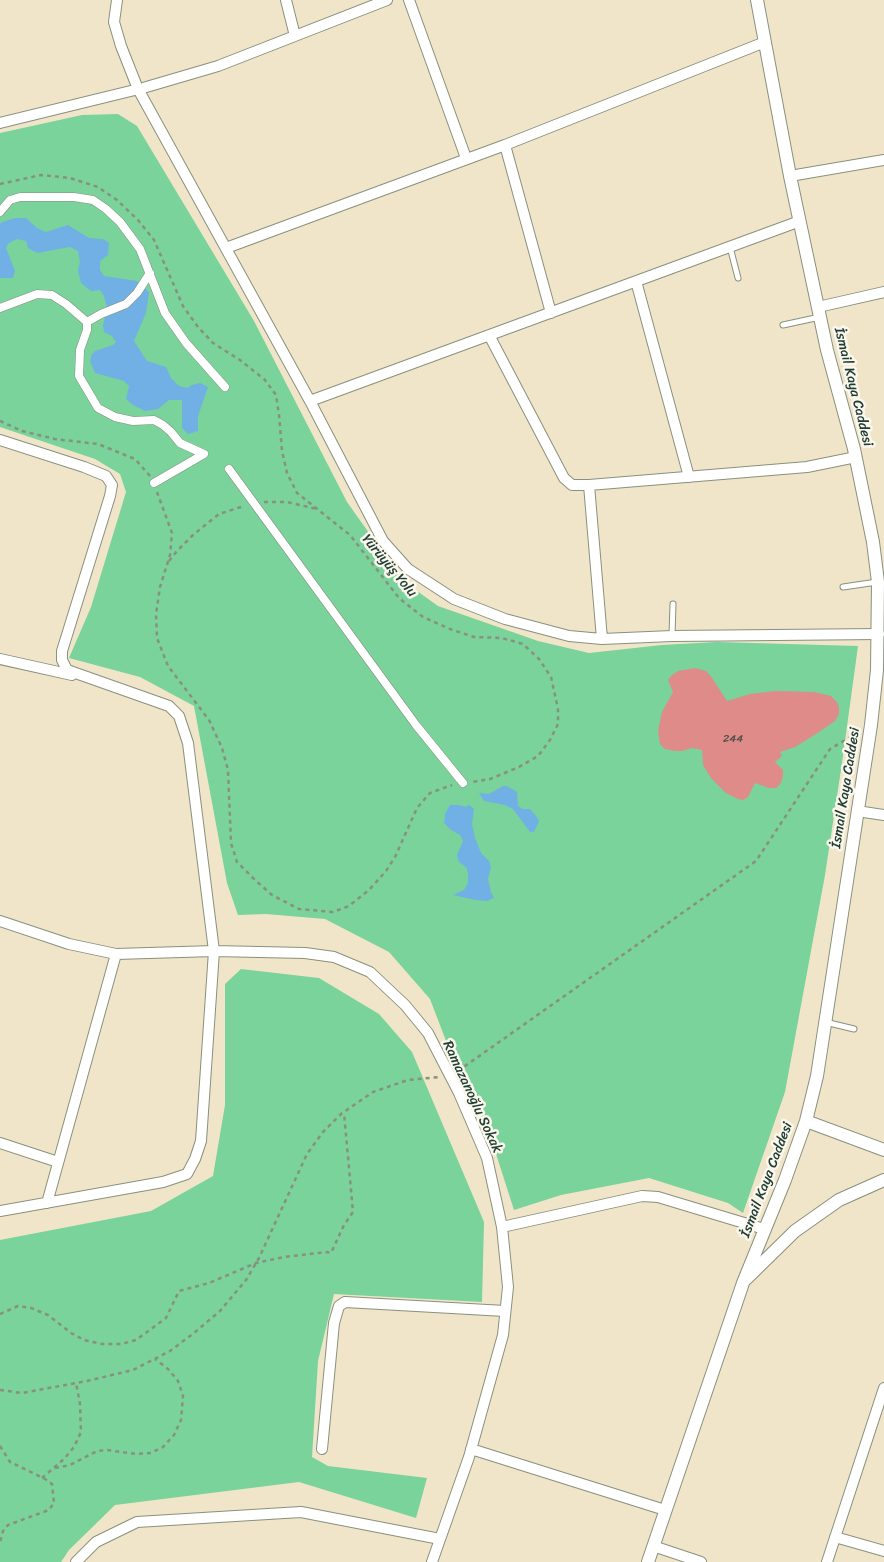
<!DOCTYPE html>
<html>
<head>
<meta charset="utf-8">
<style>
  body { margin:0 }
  canvas { display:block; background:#f0e5c8 }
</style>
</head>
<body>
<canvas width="884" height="1562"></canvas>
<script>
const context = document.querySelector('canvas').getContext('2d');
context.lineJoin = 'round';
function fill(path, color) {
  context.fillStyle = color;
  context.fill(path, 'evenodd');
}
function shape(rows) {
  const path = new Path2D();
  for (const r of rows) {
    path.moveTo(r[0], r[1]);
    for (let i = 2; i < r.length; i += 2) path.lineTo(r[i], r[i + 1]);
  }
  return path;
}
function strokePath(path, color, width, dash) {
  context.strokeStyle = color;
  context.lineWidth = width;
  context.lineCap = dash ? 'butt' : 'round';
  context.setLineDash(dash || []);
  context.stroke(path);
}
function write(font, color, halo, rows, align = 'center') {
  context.font = font + ' Sriracha,sans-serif';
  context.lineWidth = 5;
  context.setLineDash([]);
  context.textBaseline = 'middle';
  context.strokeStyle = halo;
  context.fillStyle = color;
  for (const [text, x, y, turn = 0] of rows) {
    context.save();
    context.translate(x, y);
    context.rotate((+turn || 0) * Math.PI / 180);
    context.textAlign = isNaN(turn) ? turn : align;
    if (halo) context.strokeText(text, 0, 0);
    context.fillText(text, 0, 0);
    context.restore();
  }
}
fill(shape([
  [118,114,137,126,254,321,347,502,403,581,438,606,538,641,589,653,662,645,717,642,858,646,842,763,825,875,785,1092,743,1213,728,1203,649,1178,561,1195,514,1210,489,1132,456,1067,430,999,389,952,325,919,266,914,238,915,227,883,194,706,140,677,69,658,91,607,126,492,120,474,95,459,0,427,0,133,82,115],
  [241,969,319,978,379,1014,412,1052,484,1222,482,1302,334,1294,318,1361,312,1457,328,1466,427,1478,416,1518,299,1482,115,1505,69,1550,61,1562,0,1562,0,1240,151,1211,213,1176,225,1105,225,984]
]), '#79d39a');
fill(shape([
  [15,218,26,218,37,228,46,232,68,225,89,238,103,239,109,243,108,255,100,261,100,270,104,276,137,281,149,292,146,313,134,341,147,361,166,367,171,378,179,386,187,388,192,385,200,383,208,387,198,416,198,431,188,434,182,428,182,400,169,400,158,409,145,411,133,405,126,399,129,386,124,381,95,373,90,361,92,354,95,351,113,345,116,342,112,336,104,332,103,325,107,307,104,296,100,290,91,291,81,283,78,270,80,262,78,251,70,247,37,253,28,248,26,241,17,239,9,243,6,248,15,271,13,278,0,278,0,224,2,222],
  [503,786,507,786,517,792,518,806,523,809,530,809,536,816,539,821,534,832,530,832,513,809,505,805,484,801,479,793,489,794],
  [450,805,459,805,466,807,469,805,474,809,472,824,475,838,481,853,489,861,491,867,488,879,491,892,494,898,487,901,475,900,453,895,464,890,468,883,468,875,467,868,459,862,457,855,463,841,460,835,451,830,444,823,445,814]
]), '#71b0e4');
fill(shape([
  [695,668,706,671,712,678,727,701,750,694,776,691,814,692,831,696,837,702,839,707,839,714,835,721,816,734,795,747,780,752,782,756,775,762,783,770,783,775,781,783,776,788,769,788,755,783,748,797,743,800,738,799,726,793,711,778,703,765,702,750,692,748,682,751,675,751,665,749,660,744,658,731,662,712,673,692,668,680,671,676,678,671]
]), '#df8b89');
const service = shape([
  [730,247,738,278],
  [783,325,820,317],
  [843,587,877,582],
  [672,636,673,604],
  [825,1022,854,1029]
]);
const pedestrian = shape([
  [0,212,10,200,20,197,74,197,93,200,106,209,120,222,140,249,165,313,186,343,225,387],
  [0,308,37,294,52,295,66,304,87,322,87,330,80,350,79,376,98,408,115,417,133,421,154,420,163,425,171,432,180,443,204,454,154,483],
  [87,322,101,314,126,304,137,293,150,273],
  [229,469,416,725,463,783]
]);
const minor = shape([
  [117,0,114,22,121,46,138,89,310,401,383,541,408,569,454,599,505,619,569,636,602,639,672,636,879,634],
  [286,0,295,36],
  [409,0,466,158],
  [0,123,143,88,218,66,387,0],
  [505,145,551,313],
  [790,176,884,160],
  [226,248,505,145,765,42],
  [636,281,689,477],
  [818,307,884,292],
  [489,335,564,478,572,485,589,485,807,467,856,457],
  [310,401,800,221],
  [0,440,84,467,106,476,112,485,110,496,62,651,62,660,67,670,169,706,179,716,188,743,214,951,201,1141,195,1159,187,1174,163,1182,0,1211],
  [589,485,602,639],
  [0,659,72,675],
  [857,811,884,815],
  [0,921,69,944,116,954,214,951,305,953,334,957,370,972,405,1005,428,1033,459,1093,487,1158,502,1227,508,1287,503,1335,469,1457,432,1562],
  [0,1143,58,1162],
  [47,1203,116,954],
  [502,1227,642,1196,658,1197,764,1229],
  [322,1449,334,1323,339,1306,345,1302,505,1311],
  [471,1449,665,1510],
  [835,1537,884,1551],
  [653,1546,701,1562],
  [76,1562,96,1542,137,1522,301,1512,440,1539],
  [827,1562,884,1388]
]);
const tertiary = shape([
  [806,1121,884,1150],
  [746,1279,795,1231,839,1200,884,1180],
  [648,1562,743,1283,785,1180,806,1121,817,1076,871,725,877,670,878,582,873,542,854,449,827,350,790,176,757,0]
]);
strokePath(service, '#88917e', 7);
strokePath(pedestrian, '#88917e', 9);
strokePath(minor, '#88917e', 12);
strokePath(tertiary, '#88917e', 14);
strokePath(shape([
  [0,184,41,175,70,178,98,187,117,200,138,220,154,240,183,306,198,327,213,343,240,360,265,380,276,395,279,415,282,451,287,473,297,493,350,535,399,598,423,617,450,629,474,637,502,638,523,644,539,659,551,677,558,709,558,724,550,740,538,756,519,767,490,779,472,782],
  [0,421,22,431,55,439,98,444,135,459,150,476],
  [157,492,172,533,170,555,160,587,156,614,157,638,168,666,209,720,222,748,228,770,231,843,237,862,255,880,272,895,299,909,333,912,349,906,369,890,386,871,395,857,417,808,430,793,452,785],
  [264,502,287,502,317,509],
  [169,561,177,551,193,535,219,514,244,506],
  [458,1071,756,861,830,749,859,732],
  [0,1314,18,1306,31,1308,48,1315,71,1333,84,1340,102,1344,121,1344,136,1340,166,1318,179,1291,209,1283,256,1263,284,1257,327,1252,331,1253,344,1225,353,1212,344,1113],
  [0,1390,22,1393,87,1381,133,1370,170,1351,194,1333,220,1311,246,1280,259,1258,307,1154,323,1132,341,1114,373,1092,408,1080,439,1077],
  [0,1446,10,1462,45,1479,52,1484,54,1503,49,1510,8,1525,3,1531,0,1542],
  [55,1468,70,1465,97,1451,107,1450,136,1454,151,1453,163,1447,174,1435,181,1420,183,1396,178,1381,168,1369,155,1359],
  [42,1478,64,1459,74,1447,81,1432,80,1404,76,1383]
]), '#88917e', 2.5, [4, 4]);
strokePath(service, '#fff', 5);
strokePath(pedestrian, '#fff', 8);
strokePath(minor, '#fff', 10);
strokePath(tertiary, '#fff', 12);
write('11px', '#4f5049', null, [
  ["244",733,739]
]);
write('14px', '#1f3d34', '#fbf7ec', [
  ["İsmail Kaya Caddesi",853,387,76],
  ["Yürüyüş Yolu",389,566,50],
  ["İsmail Kaya Caddesi",846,788,-81],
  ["Ramazanoğlu Sokak",472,1097,65],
  ["İsmail Kaya Caddesi",767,1180,-69]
]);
</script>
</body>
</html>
